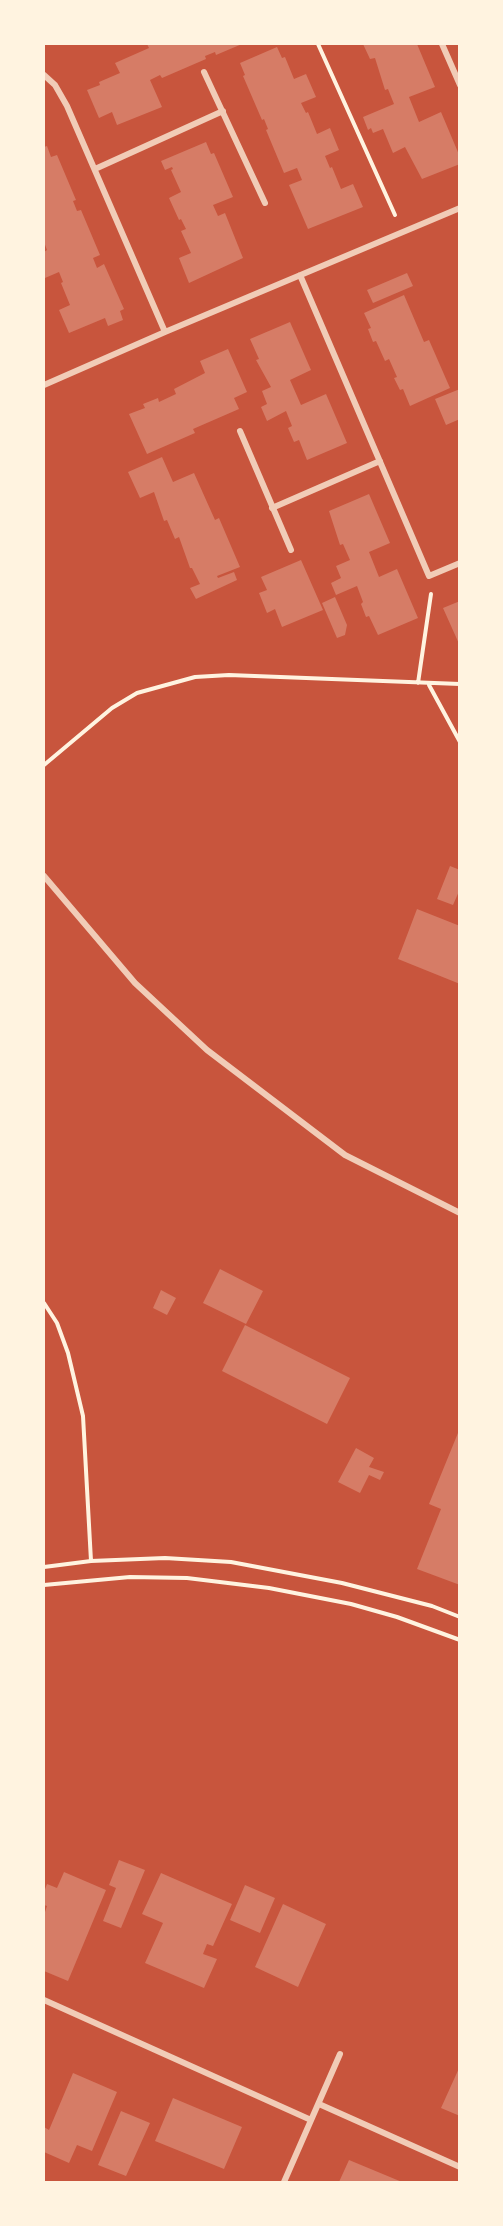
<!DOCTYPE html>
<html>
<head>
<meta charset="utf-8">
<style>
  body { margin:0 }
  #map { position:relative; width:503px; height:2226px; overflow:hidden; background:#c8553d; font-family:Ubuntu,sans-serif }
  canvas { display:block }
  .frame { position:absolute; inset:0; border:45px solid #fff3e0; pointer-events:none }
</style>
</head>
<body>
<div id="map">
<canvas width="503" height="2226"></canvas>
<div class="frame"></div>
</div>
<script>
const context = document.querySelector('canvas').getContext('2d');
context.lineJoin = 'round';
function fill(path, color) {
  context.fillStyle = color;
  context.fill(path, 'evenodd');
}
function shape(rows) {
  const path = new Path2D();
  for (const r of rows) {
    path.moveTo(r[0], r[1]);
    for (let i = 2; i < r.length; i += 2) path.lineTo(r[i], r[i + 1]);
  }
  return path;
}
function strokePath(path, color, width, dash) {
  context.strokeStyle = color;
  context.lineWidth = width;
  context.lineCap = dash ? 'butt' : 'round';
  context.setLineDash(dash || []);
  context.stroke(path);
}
fill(shape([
  [147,44,242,44,216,55,215,52,205,56,206,59,162,78,160,75,150,80,162,107,117,125,112,112,99,118,87,90,100,85,99,82,120,73,115,63,149,48],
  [363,44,417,44,435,87,409,97,419,122,441,112,460,157,460,164,422,179,405,147,393,153,383,129,373,133,371,128,368,130,363,117,394,104,388,89,385,90,375,58,370,59],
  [277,47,282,58,285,57,294,79,306,74,316,97,301,103,306,113,308,112,317,134,330,128,339,150,325,156,330,168,332,167,341,189,353,184,363,207,308,229,289,185,302,180,297,168,284,173,266,130,268,129,264,119,262,120,243,76,245,75,240,63],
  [206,142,211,154,214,153,233,197,213,205,218,216,225,213,243,258,189,283,179,258,191,253,181,231,186,229,181,219,179,220,169,198,181,192,171,170,173,169,172,167,165,170,161,161],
  [47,146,51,157,57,155,76,200,73,201,77,211,81,210,100,255,93,258,97,268,104,264,124,309,120,311,123,320,108,326,105,318,69,333,59,310,70,305,61,283,63,282,59,272,45,278,44,275,44,252,47,250,44,242,44,147],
  [407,273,413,286,373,303,367,290],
  [404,295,424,342,429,340,450,388,410,406,403,389,400,390,394,378,397,377,389,359,385,361,376,341,373,342,368,329,371,328,364,313],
  [290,322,311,370,290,380,301,405,326,394,347,443,307,460,299,440,294,442,288,428,292,426,286,411,267,421,261,407,267,404,262,391,271,387,256,360,259,359,250,339],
  [228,349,247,392,234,398,239,409,193,429,195,433,147,454,129,414,145,408,143,404,158,398,159,402,176,394,174,389,205,373,200,361],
  [460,389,460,419,446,425,435,399],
  [162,457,173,482,194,473,215,520,219,518,240,567,217,576,218,578,234,572,237,580,196,599,190,588,200,584,192,568,190,568,179,537,175,539,167,520,164,521,154,492,140,498,128,472],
  [369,494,390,543,369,552,379,577,397,569,418,618,378,635,369,616,366,617,361,604,363,602,357,586,336,595,331,583,341,578,336,566,350,560,343,544,340,545,329,511],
  [301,560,323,610,282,627,275,609,267,613,259,593,267,590,261,577],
  [335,597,347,625,345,635,337,638,322,603],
  [460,601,460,646,443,608],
  [450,866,460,870,460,889,453,905,437,899],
  [417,909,460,926,460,984,398,959],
  [220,1269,263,1291,246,1324,203,1303],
  [161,1290,176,1298,167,1315,153,1308],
  [245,1325,350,1378,327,1424,222,1371],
  [460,1428,460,1585,417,1569,441,1509,429,1504],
  [356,1448,374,1458,369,1467,384,1472,380,1480,369,1475,360,1493,338,1482],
  [119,1860,145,1870,121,1928,103,1921,116,1888,109,1885],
  [64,1872,106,1890,68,1981,44,1971,44,1915,47,1906,44,1905,44,1892,47,1884,57,1888],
  [161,1873,232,1904,213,1946,207,1944,203,1954,217,1959,204,1988,145,1963,163,1923,142,1914],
  [245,1885,275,1898,260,1933,230,1920],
  [283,1904,326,1924,298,1987,255,1967],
  [460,2066,460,2116,441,2108],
  [73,2073,117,2092,92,2151,77,2145,69,2163,44,2152,44,2127,49,2130],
  [173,2098,242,2127,224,2169,155,2141],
  [121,2111,150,2123,126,2176,98,2165],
  [349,2160,402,2182,339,2182]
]), '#d67c66');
strokePath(shape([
  [318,44,395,215],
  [418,683,431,594],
  [429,685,460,742],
  [44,765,112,708,137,693,195,677,229,675,460,684],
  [44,1303,57,1323,68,1353,83,1416,91,1561],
  [44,1567,91,1561,165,1558,231,1562,342,1583,432,1606,460,1617],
  [44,1585,130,1577,187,1578,269,1588,351,1604,397,1617,460,1640]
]), '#fff3e0', 4);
strokePath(shape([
  [442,44,460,85],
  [204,72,265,203],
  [44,75,55,85,67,106,165,332],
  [95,169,223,111],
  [300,275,429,576,460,563],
  [44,385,165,332,460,208],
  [240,431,291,550],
  [272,508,380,461],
  [44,876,135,983,207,1050,345,1155,460,1213],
  [44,2000,311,2120],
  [319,2104,460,2167],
  [284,2182,340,2054]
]), '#f1ccb7', 6);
</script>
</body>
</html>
